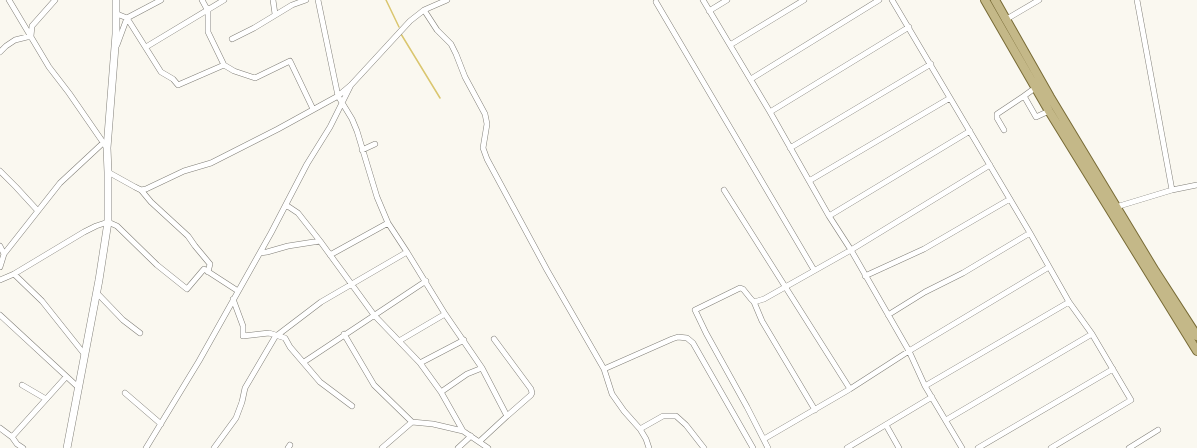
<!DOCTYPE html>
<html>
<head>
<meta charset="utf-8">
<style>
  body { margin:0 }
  canvas { display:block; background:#faf8f0 }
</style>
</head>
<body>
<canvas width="1197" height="448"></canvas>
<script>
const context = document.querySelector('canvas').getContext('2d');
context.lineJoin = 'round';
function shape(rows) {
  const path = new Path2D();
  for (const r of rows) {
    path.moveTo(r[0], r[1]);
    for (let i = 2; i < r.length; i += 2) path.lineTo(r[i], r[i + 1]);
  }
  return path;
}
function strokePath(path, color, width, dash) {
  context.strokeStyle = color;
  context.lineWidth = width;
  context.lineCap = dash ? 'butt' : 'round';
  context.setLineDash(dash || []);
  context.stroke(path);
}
strokePath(shape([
  [386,0,399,27],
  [401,34,440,98]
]), '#dac66f', 1.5);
const street = shape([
  [9,0,49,67,69,93,107,148],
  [202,0,208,11,208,32,224,65],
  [273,0,275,14],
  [318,0,338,96,352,119,357,131,377,197,388,223,407,252,445,314,482,368,507,416,480,441],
  [703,0,770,112,829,216,851,250,909,351,925,386,962,448],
  [892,0,1030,233,1069,302,1092,334,1131,400,1051,448],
  [1137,0,1172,190],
  [656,2,814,270],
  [424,10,437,30,451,44,456,54,465,77,485,114,487,124,483,148,487,159,547,270,604,369,612,394,624,411,640,429,663,416,676,416,686,425,704,448],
  [709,11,727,0],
  [117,14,127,18,161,0],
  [127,18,161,72,173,79,178,85,224,65,234,71,255,78,290,61,313,109],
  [1005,20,1039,0],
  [232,39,254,28,292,5,306,0],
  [117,45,127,18],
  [730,45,804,0],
  [146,47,224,0],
  [0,52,6,46,15,40,31,36,32,26,55,0],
  [751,79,879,0],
  [1035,88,1024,96,1036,117,1049,111],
  [770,112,909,27],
  [1004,130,997,118,997,114,1024,96],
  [790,148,931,64],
  [362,150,375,144],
  [0,171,16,187,38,211],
  [108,172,135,187,141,190,146,189,184,171,211,163,278,129,338,96,351,85,410,21,424,10,447,0],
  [809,181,950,98],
  [141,190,151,202,188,236,195,246,210,264,208,272],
  [724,190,850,389],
  [286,205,298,213,320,241],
  [1116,207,1172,190,1197,185],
  [829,216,970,131],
  [0,246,4,254,0,267],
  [260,253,267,252,288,246,320,241,374,315,420,363,441,392,463,431,488,448],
  [4,254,60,183,103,143],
  [330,255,388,223],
  [14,274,42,301,85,355],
  [865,276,924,249,1010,199],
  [0,280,14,274,84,232,96,226,108,222,117,226,157,265,187,289,204,269,238,291],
  [97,293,123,320,140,333],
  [233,299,243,326,243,336,269,333,285,338,290,347,320,382,352,406],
  [754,302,762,321,815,410],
  [0,315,79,388],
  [888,315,925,292,963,273,1030,233],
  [344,334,374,385,412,422,433,424,463,431],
  [494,339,531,389,532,393,531,395,507,416],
  [399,341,445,314],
  [304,362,426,281],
  [420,363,464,340],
  [604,369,672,339,678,337,687,338,693,343,753,448],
  [22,385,46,399],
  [925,386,1069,302],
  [441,392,467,374,482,368],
  [125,393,161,424],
  [946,420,1092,334],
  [886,425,899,448],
  [0,428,12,437,17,444,23,448],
  [640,429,646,439,649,448],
  [12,437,66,377],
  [764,439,850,389,909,351,1049,267],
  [146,448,199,361,271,233,307,164,330,127,351,85],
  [214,448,236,418,242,402,245,388,275,337,321,302,407,252],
  [288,448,290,445],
  [382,448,412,422],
  [458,448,471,436],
  [768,448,747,407,706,333,695,310,740,288,743,289,751,299,754,302,764,299,851,250,990,165],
  [847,448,932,397],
  [978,448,1113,369],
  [1129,448,1158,430]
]);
const secondary = shape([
  [67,448,99,280,108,222,108,172,107,148,116,34,116,0]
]);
const primary = shape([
  [985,0,1049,111,1197,351],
  [995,0,1050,97,1155,271,1197,336]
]);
strokePath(street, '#817f78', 6);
strokePath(secondary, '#817f78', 8);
strokePath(primary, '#786b36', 10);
strokePath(street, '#fff', 5);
strokePath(secondary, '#fff', 7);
strokePath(primary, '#c4b888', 8);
</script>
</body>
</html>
